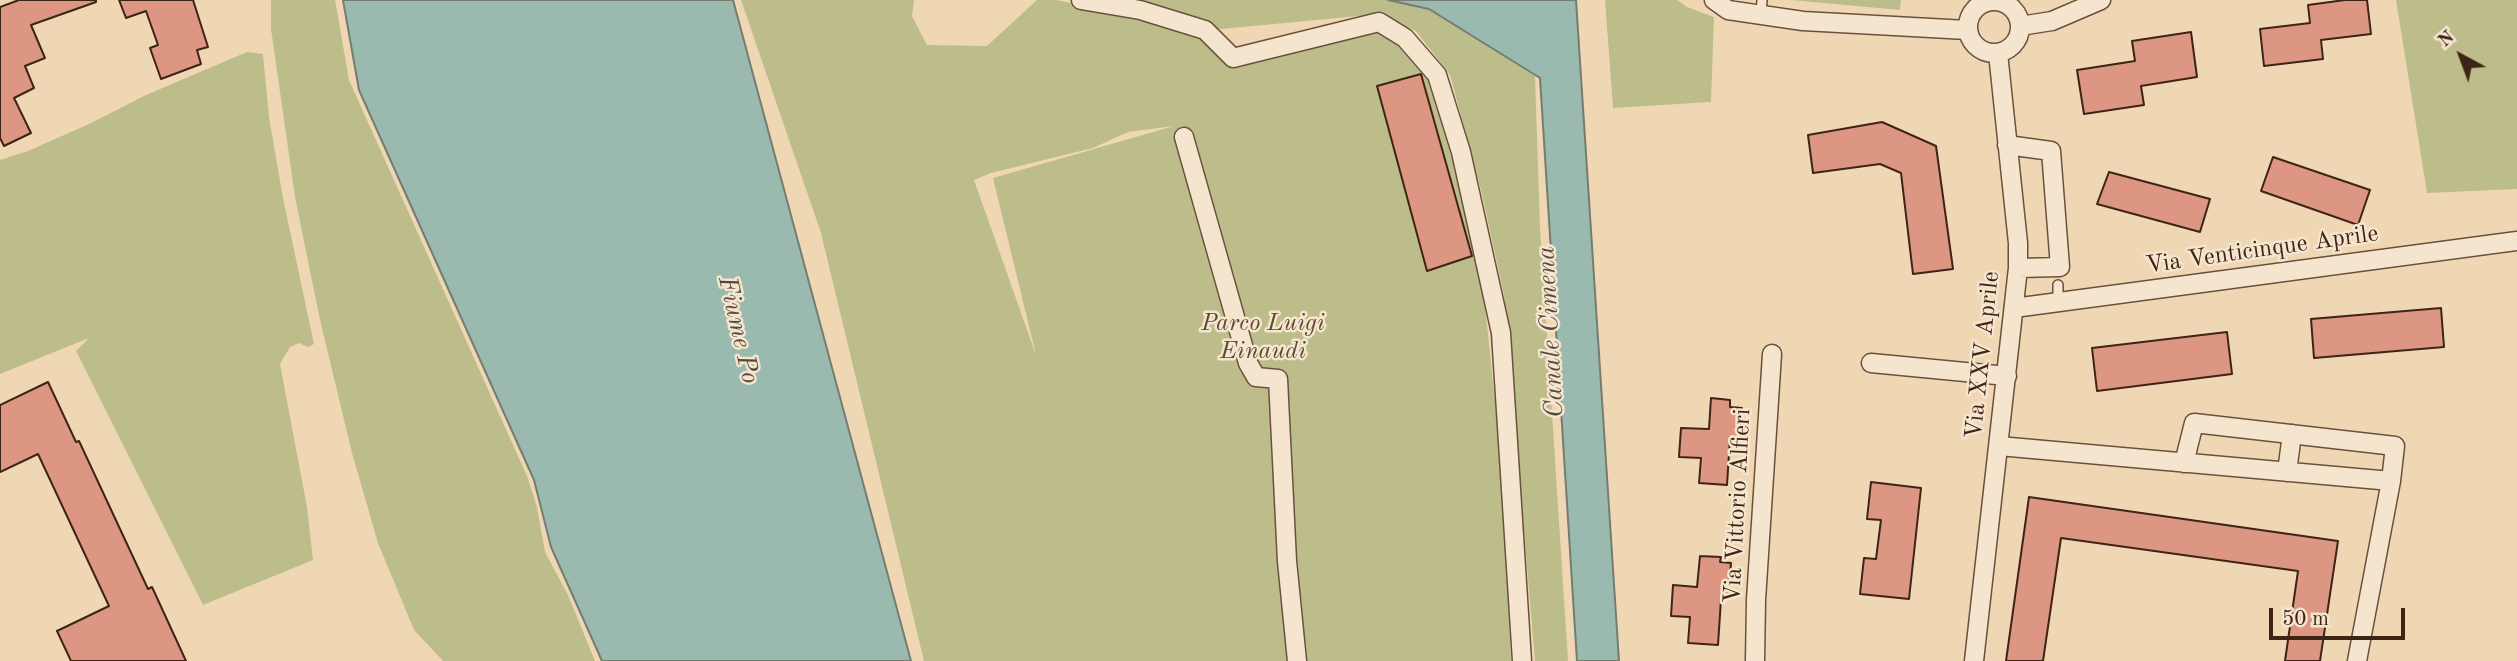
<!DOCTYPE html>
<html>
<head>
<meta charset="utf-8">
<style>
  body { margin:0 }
  #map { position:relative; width:2517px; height:661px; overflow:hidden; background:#f0d7b4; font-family:"Old Standard TT",serif }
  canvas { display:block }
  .north { position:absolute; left:2426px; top:21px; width:70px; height:70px; -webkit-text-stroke:5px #f5e5ce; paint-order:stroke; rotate:319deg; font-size:19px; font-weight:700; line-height:28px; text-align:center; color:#3e2415 }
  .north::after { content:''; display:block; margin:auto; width:24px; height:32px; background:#3e2415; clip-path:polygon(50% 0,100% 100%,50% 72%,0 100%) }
  .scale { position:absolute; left:2269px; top:608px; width:136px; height:32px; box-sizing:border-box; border:4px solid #3e2415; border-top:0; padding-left:9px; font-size:21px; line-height:24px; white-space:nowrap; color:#3e2415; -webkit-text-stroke:5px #f5e5ce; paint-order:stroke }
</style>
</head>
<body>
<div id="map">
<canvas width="2517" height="661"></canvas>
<div class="north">N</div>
<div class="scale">50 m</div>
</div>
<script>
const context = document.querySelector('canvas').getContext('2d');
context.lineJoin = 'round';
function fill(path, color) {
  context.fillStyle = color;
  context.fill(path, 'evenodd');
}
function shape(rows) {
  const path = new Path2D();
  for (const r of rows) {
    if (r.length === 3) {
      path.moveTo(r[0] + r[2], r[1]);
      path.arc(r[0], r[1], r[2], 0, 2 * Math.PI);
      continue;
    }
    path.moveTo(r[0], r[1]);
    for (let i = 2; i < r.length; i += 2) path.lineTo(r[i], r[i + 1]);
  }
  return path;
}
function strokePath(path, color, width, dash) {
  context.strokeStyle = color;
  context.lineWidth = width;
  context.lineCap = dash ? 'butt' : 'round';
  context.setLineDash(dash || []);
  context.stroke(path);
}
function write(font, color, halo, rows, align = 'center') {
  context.font = font + ' "Old Standard TT",serif';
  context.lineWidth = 5;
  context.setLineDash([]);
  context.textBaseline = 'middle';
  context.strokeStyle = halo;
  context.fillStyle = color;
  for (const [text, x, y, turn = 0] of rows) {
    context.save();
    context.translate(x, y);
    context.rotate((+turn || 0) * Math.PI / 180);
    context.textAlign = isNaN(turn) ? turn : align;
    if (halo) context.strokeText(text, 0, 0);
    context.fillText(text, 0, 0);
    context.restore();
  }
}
fill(shape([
  [271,0,335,0,349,80,527,476,537,507,545,552,568,595,595,661,443,661,414,630,378,543,352,453,320,320,295,197,271,29],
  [741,0,914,0,912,16,927,45,987,46,1037,0,1056,0,1139,16,1202,34,1226,62,1224,64,1377,27,1413,53,1438,93,1465,196,1484,297,1503,476,1511,661,924,661,821,233],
  [1174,126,993,178,1036,355,974,180,991,173,1093,148,1128,132],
  [1117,0,1388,0,1429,9,1535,76,1540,227,1568,661,1535,661,1504,295,1482,194,1450,75,1416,31,1380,14,1221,29,1145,6],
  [1605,0,1677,0,1687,7,1714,17,1711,102,1613,108],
  [1791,0,1901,0,1900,10],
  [2396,0,2517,0,2517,189,2427,193],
  [247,52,263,54,269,117,283,198,314,344,308,347,299,343,290,347,280,364,307,507,313,560,203,605,76,351,89,338,0,374,0,160,28,151,89,124,146,95]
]), '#bdbd8b');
const water = shape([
  [343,0,733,0,911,661,602,661,551,547,534,480,359,90,343,0],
  [1388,0,1576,0,1619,661,1577,661,1540,78,1429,9,1388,0]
]);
fill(water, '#9ab9af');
strokePath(water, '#757d71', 2);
const building = shape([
  [19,0,96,0,96,2,31,25,45,58,25,66,34,88,14,98,31,133,4,146,0,138,0,7,19,0],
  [119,0,193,0,208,47,197,50,201,64,161,79,150,48,158,45,146,11,126,18,119,0],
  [2345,0,2367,0,2371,34,2321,40,2323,59,2264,66,2260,29,2310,23,2308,5,2345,0],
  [2191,32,2197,77,2141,86,2144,105,2084,114,2077,70,2135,61,2132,41,2191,32],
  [1421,74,1472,256,1427,271,1377,86,1421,74],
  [1882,122,1936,146,1953,269,1913,274,1901,173,1880,164,1813,173,1808,135,1882,122],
  [2273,157,2370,190,2358,225,2261,191,2273,157],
  [2109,172,2210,199,2200,232,2097,204,2109,172],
  [2441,308,2444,347,2314,358,2311,319,2441,308],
  [2227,332,2232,374,2097,391,2092,348,2227,332],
  [48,382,76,442,79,441,148,589,152,587,186,661,71,661,57,631,109,606,38,454,0,472,0,405,48,382],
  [1711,398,1730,400,1730,407,1742,408,1740,439,1730,438,1727,485,1699,483,1701,458,1679,457,1681,428,1709,429,1711,398],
  [1871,482,1921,488,1909,599,1860,594,1864,558,1876,559,1881,520,1867,519,1871,482],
  [2029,497,2338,541,2320,661,2285,661,2298,571,2061,538,2043,661,2006,661,2029,497],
  [1700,556,1721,557,1720,562,1731,563,1728,599,1721,599,1718,645,1688,643,1690,617,1671,616,1673,585,1697,587,1700,556]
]);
fill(building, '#dc9682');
strokePath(building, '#3e2415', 2);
const lane = shape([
  [1761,15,1762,0],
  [2058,302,2058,285]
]);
const street = shape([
  [1081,0,1140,10,1205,30,1233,58,1379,22,1405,38,1437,75,1461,152,1501,333,1522,661],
  [1714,0,1728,10,1803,21,1967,30],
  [1994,27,26],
  [2020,26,2052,21,2101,0],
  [1184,137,1248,363,1256,377,1278,379,1287,561,1297,661],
  [2007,145,2051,151,2060,267,2018,268],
  [2014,308,2517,241],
  [1871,363,2007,376],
  [1999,446,2391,481,2357,661],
  [2184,463,2194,423,2395,446,2391,481],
  [2287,472,2292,434],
  [1755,661,1756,600,1772,354],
  [1974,661,2018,268,2018,243,1998,53]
]);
strokePath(lane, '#6a513d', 12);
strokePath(street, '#6a513d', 21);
strokePath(lane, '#f5e5ce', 9);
strokePath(street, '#f5e5ce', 18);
write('24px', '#3e2415', '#f5e5ce', [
  ["Via Venticinque Aprile",2262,250,-8],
  ["Via XXV Aprile",1983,355,-84],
  ["Via Vittorio Alfieri",1738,506,-87]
]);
write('italic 24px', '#5e4a32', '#f5e5ce', [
  ["Parco Luigi",1263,324],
  ["Einaudi",1263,352]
]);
write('italic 26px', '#55493c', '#f5e5ce', [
  ["Fiume Po",738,330,77],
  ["Canale Cimena",1551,332,-93]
]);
</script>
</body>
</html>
